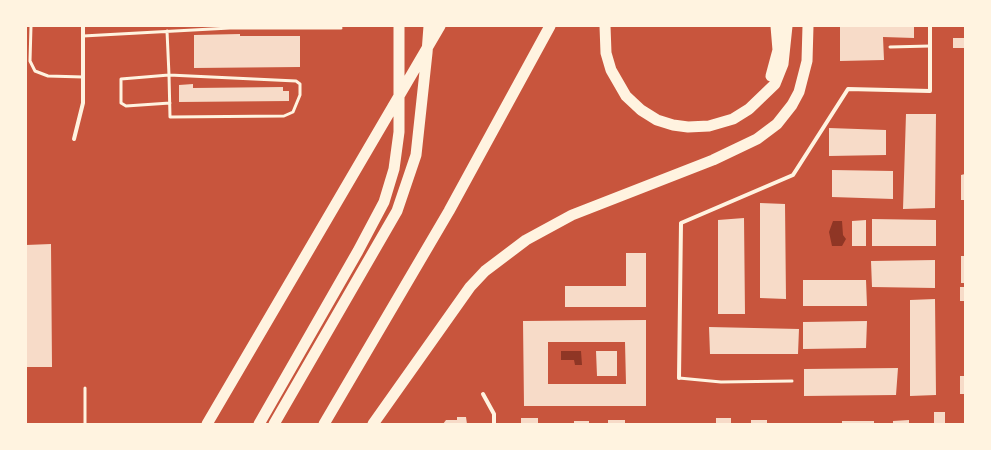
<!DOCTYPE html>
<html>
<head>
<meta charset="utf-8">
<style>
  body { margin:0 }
  #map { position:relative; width:991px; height:450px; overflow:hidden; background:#c8553d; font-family:Montserrat,sans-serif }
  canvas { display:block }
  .frame { position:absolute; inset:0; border:27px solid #fff3e0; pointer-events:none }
</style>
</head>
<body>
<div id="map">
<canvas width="991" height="450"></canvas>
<div class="frame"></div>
</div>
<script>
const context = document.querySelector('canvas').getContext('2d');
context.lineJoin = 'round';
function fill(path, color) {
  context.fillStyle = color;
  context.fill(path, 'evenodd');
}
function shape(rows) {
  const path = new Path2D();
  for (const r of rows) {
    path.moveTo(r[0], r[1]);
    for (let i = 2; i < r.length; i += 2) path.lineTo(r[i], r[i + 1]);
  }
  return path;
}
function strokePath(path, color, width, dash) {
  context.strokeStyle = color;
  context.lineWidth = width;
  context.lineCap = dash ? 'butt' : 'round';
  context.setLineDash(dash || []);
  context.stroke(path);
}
fill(shape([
  [833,221,842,221,843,235,846,239,842,246,832,246,829,232],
  [561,351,581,351,582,365,575,365,574,360,561,360]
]), '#8f3625');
fill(shape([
  [840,26,914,26,914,38,883,37,884,60,840,61],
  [240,34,240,36,300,36,300,67,194,68,194,35],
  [953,38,965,38,965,48,953,48],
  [193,84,193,88,283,87,283,91,289,91,289,101,179,102,179,85],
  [906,114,936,114,935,208,903,209],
  [829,128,886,130,886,155,829,156],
  [832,170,893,171,893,199,832,197],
  [965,174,965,200,961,200,961,175],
  [760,203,785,204,786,299,760,298],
  [744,218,745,314,718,314,718,220],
  [872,219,936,220,936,246,872,246],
  [866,220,866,246,852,246,852,221],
  [51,244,52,367,26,367,26,245],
  [626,253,646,253,646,307,565,307,565,286,626,286],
  [961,256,965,256,965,283,961,283],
  [935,260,935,288,872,287,871,261],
  [803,280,866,280,867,306,803,306],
  [960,287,965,287,965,301,960,301],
  [935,299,936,395,910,396,910,300],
  [646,320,646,406,524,406,523,321],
  [548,342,625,342,626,384,548,384],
  [867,321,866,348,803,349,803,322],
  [709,327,799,329,798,354,710,354],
  [596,351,617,351,617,376,597,376],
  [898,368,896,395,804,396,804,369],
  [960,376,965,376,965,394,960,394],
  [934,412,945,412,945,424,934,424],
  [457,417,466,417,467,424,443,424,446,420,457,420],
  [521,418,538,418,538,424,521,424],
  [716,418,731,418,731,424,716,424],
  [608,420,625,420,625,424,608,424],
  [751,420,767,420,767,424,751,424],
  [909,420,909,424,893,424,893,421],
  [574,421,589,421,589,424,574,424],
  [842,421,874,421,874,424,842,424]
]), '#f7dbc8');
strokePath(shape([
  [31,26,30,61,35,71,48,76,83,77],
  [230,28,341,28],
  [167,31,169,75,170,117,284,116,293,112,300,95,300,84,296,81,169,75,121,79,121,103,126,106,170,103],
  [83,36,230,28,230,26],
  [890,47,930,46],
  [679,378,721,382,792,381],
  [85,388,85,424]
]), '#fff3e0', 3);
strokePath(shape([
  [74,139,83,103,83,26],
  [679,378,681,223,793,175,848,89,930,91,930,26],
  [483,394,494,414,494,424]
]), '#fff3e0', 4);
strokePath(shape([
  [605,26,606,53,611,70,626,96,641,110,657,120,673,125,688,127,709,126,733,119,749,109,775,84,783,64,787,26],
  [771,76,778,50,776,26],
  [207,424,440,26],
  [259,424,358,251,384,202,394,169,399,132,399,26],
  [274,424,397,211,416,155,427,53,429,26],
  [324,424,449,211,550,26],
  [373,424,470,287,485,271,526,240,572,215,713,160,757,139,777,124,792,105,799,92,807,61,808,26]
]), '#fff3e0', 11);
</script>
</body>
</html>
